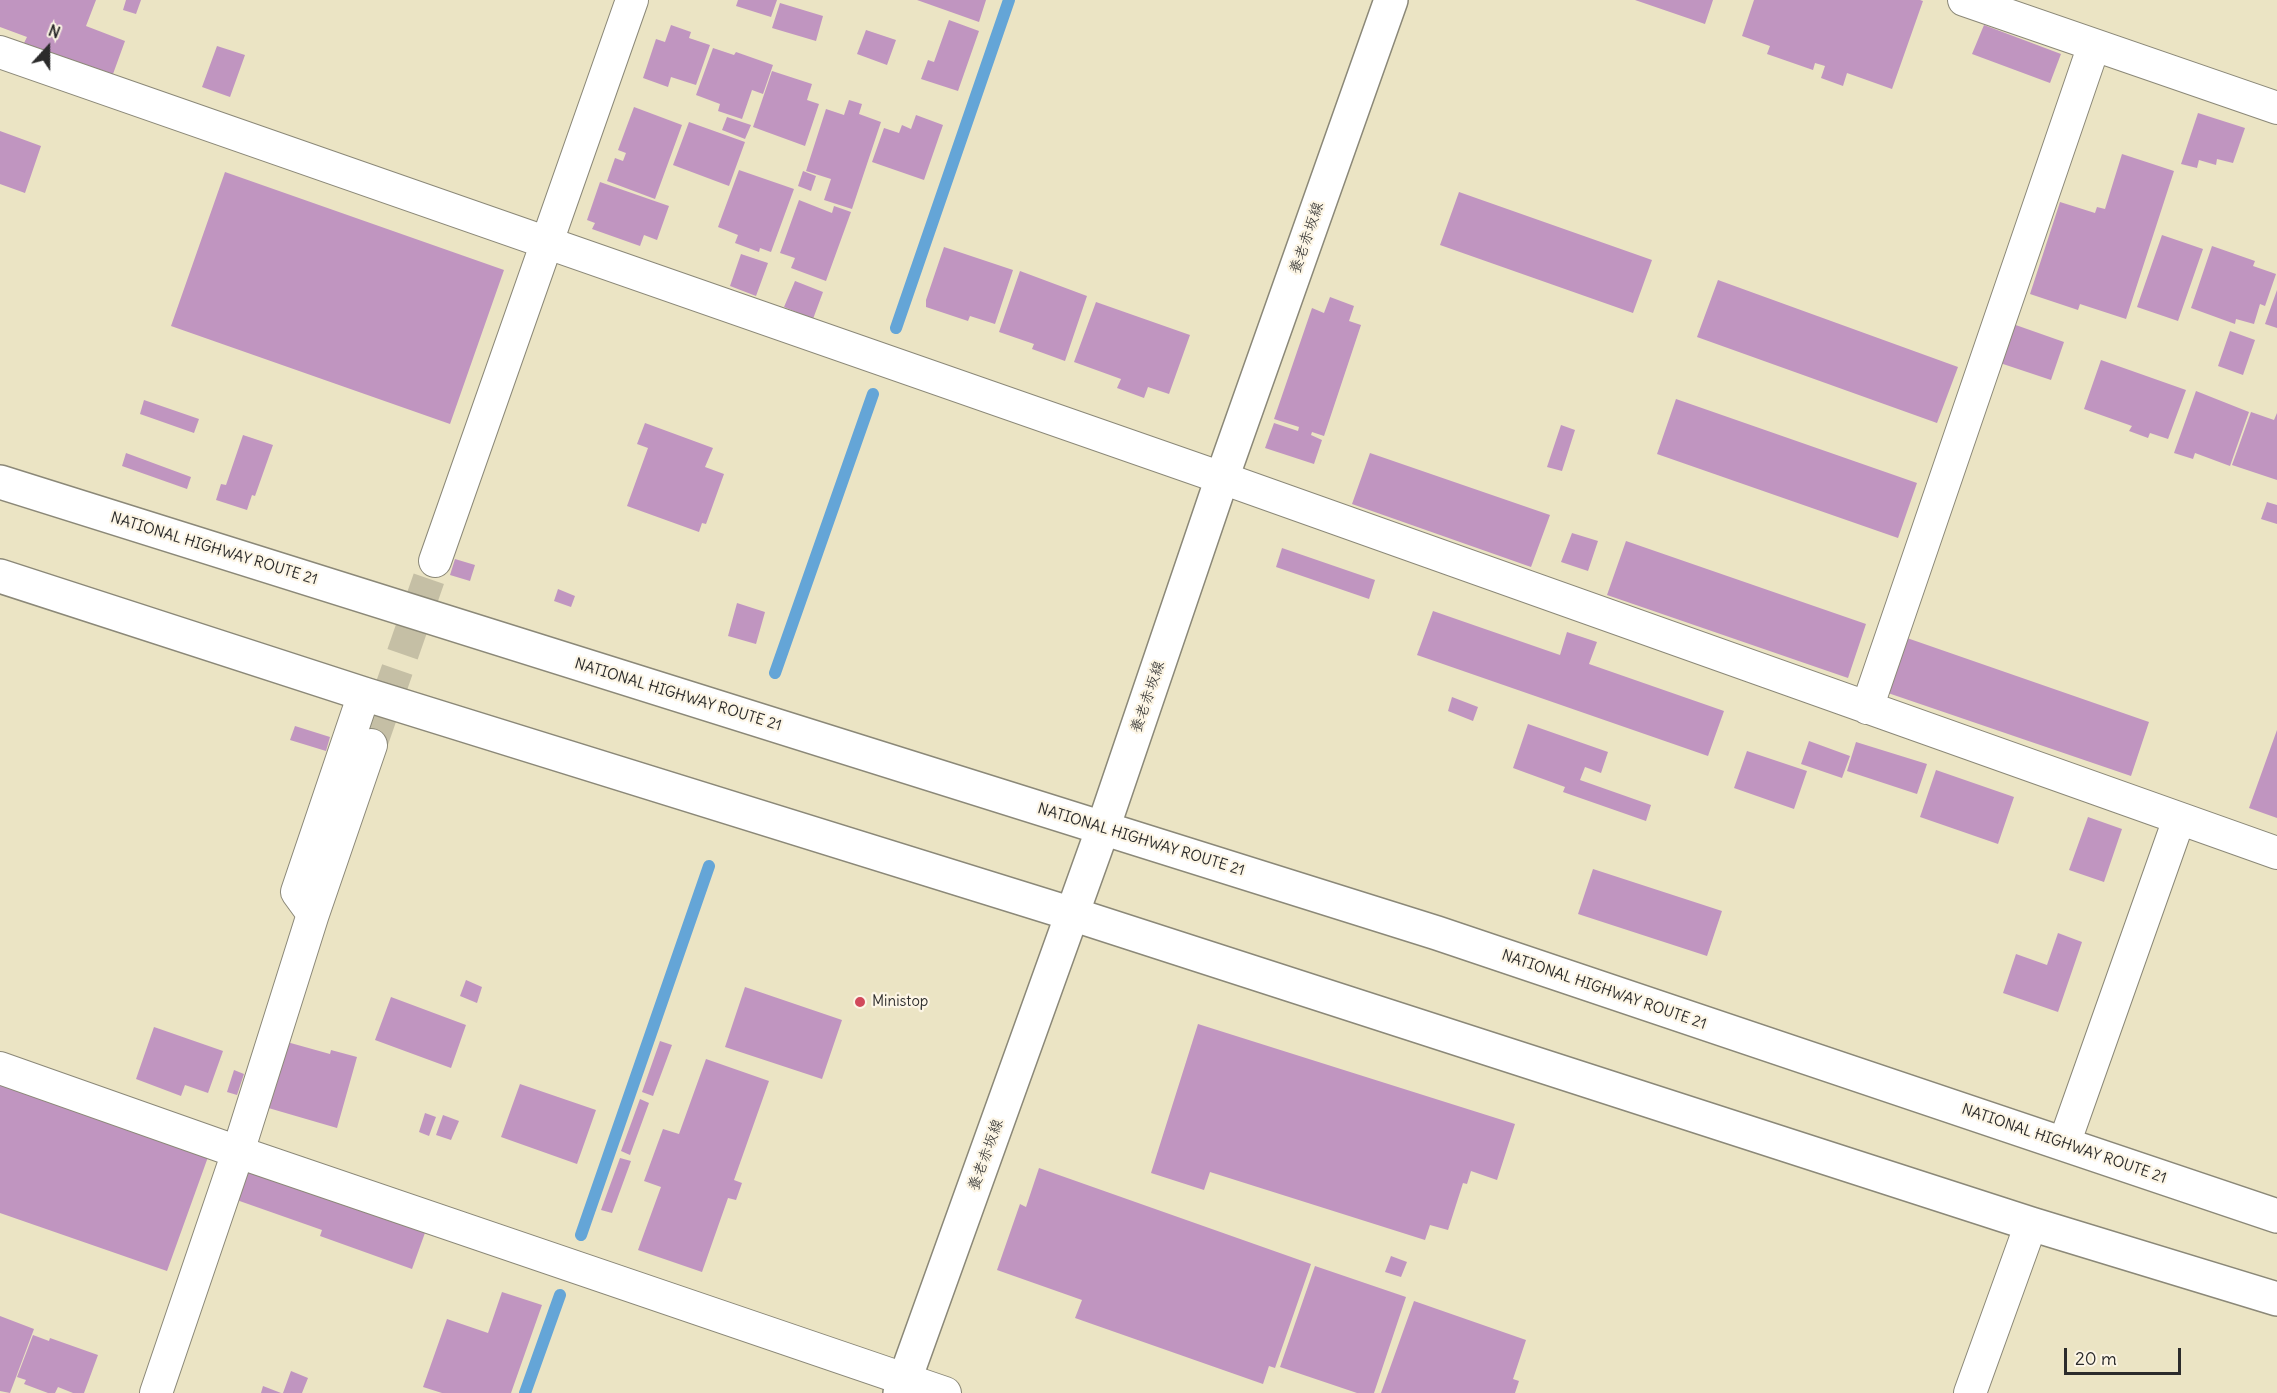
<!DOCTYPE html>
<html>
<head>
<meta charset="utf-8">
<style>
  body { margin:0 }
  #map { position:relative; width:2277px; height:1393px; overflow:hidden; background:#ebe4c4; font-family:Delius,sans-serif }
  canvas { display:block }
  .north { position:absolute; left:18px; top:18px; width:60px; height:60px; -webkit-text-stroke:4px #fcf5e5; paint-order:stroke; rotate:21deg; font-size:16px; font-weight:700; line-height:24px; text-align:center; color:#2b2b2b }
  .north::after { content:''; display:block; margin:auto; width:21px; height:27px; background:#2b2b2b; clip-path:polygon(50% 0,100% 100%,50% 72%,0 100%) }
  .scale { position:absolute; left:2064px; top:1348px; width:117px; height:27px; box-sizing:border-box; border:3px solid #2b2b2b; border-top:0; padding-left:8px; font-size:18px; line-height:21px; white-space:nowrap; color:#2b2b2b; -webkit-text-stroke:4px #fcf5e5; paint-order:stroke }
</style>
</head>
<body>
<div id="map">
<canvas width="2277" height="1393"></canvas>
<div class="north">N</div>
<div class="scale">20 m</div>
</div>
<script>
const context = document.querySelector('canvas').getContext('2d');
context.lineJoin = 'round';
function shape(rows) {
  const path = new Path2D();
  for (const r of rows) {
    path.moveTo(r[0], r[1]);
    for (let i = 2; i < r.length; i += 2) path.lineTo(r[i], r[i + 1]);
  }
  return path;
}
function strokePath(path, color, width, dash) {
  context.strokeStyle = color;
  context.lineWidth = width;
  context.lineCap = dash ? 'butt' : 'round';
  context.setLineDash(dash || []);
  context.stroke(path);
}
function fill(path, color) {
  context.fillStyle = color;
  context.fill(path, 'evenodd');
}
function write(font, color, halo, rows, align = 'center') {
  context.font = font + ' Delius,"Klee One",sans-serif';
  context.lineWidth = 4.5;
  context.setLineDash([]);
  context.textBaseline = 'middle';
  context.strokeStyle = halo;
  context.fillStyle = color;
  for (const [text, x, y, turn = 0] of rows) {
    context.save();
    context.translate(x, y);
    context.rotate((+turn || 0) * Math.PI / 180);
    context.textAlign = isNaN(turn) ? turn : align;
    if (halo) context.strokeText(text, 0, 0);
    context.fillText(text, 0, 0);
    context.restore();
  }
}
strokePath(shape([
  [896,328,1009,0],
  [775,673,873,394],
  [581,1235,709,866],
  [525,1393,560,1295]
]), '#64a5d7', 12);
fill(shape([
  [0,0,96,0,86,26,125,41,113,74,24,43,27,37,0,27],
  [126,0,141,0,136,14,123,10],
  [738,0,777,0,771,17,736,6],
  [917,0,986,0,979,22],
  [1635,0,1713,0,1705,24],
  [1754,0,1920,0,1923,1,1892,89,1847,73,1843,86,1821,78,1825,66,1815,63,1813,70,1767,54,1770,46,1742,36],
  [780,3,823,16,816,41,772,28],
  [949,20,979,31,958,91,921,79,928,60,934,62],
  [671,25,691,32,689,38,710,45,696,85,671,77,668,87,643,78,656,39,665,42],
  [1984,25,2061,54,2050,83,1972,54],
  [866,30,896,40,887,65,857,54],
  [217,46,245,55,230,97,202,87],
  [713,48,734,55,736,52,773,65,763,94,752,90,742,119,718,111,720,104,696,95],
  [772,71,812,84,807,100,819,104,805,146,753,127],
  [849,100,862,104,859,114,881,122,852,209,824,200,831,179,806,171,826,109,844,115],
  [634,107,682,125,655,199,607,181,615,158,623,161,626,153,618,150],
  [2198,113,2245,128,2233,163,2217,159,2216,165,2199,160,2197,168,2181,164],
  [916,115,943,125,924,180,872,162,884,128,899,133,902,125,911,129],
  [727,117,751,125,745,139,722,130],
  [689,122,745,142,729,186,673,165],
  [0,131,41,146,25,193,0,184],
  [2122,154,2174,171,2126,319,2080,304,2078,310,2030,294,2060,202,2095,213,2097,207,2105,209],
  [739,170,794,189,771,252,760,248,759,252,735,243,738,235,718,227],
  [803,171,816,176,811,191,798,186],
  [225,172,504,270,450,424,171,326],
  [600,182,669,206,657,240,644,235,640,246,592,229,595,223,587,220],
  [1459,192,1652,260,1633,313,1440,245],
  [799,200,832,213,834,206,851,212,826,281,791,268,795,258,780,253],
  [2162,235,2203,249,2178,321,2137,307],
  [2212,246,2255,261,2253,266,2276,274,2265,306,2260,304,2254,324,2236,319,2235,324,2191,308],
  [944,247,1013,270,995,324,970,316,968,321,926,307,926,300],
  [741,254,768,263,756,296,730,286],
  [1020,271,1087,296,1065,361,1032,349,1034,344,999,332],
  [1718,280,1958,367,1937,423,1697,337],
  [795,281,823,292,813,319,784,307],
  [2277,290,2277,328,2265,324],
  [1330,297,1354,306,1349,321,1361,325,1324,436,1312,432,1311,435,1322,440,1314,464,1265,448,1274,423,1298,431,1299,427,1274,419,1312,308,1324,313],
  [1096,302,1190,335,1169,394,1148,387,1144,398,1117,388,1121,379,1074,362],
  [2010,323,2064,342,2051,380,1997,362],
  [2230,331,2255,340,2243,375,2218,366],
  [2101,360,2186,390,2168,439,2150,433,2148,438,2129,431,2132,426,2084,409],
  [2196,391,2249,412,2230,466,2195,453,2193,459,2174,453],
  [1676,399,1917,483,1898,538,1657,454],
  [144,400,199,419,194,433,140,414],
  [2251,412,2274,420,2277,413,2277,480,2232,465],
  [645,423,713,448,705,467,724,474,706,524,702,523,699,532,627,506,648,448,637,444],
  [1561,425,1575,430,1562,471,1547,467],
  [243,435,273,445,255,496,252,495,247,510,216,500,221,484,226,485],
  [126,453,191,477,187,489,122,466],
  [1370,453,1550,515,1531,567,1352,504],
  [2267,502,2277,505,2277,524,2261,519],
  [1572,533,1598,541,1588,571,1561,562],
  [1626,541,1866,624,1848,678,1607,595],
  [1282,548,1375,580,1369,599,1276,567],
  [455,559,475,565,470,581,450,575],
  [558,589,575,596,571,607,554,601],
  [737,603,765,612,756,644,728,636],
  [1433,611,1560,655,1567,632,1597,642,1589,664,1724,711,1708,756,1417,655],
  [1907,638,2149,722,2131,776,1888,693],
  [1452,697,1478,707,1473,721,1448,711],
  [1528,724,1608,752,1601,773,1585,767,1580,780,1651,805,1646,821,1563,792,1565,787,1513,768],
  [295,726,330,737,326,751,290,740],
  [2277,730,2277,818,2249,808],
  [1809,741,1850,756,1842,778,1801,764],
  [1856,742,1927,764,1917,794,1847,771],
  [1747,751,1807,771,1794,809,1734,788],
  [1936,770,2014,797,1998,844,1920,817],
  [2088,817,2122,829,2104,882,2069,870],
  [1593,869,1722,911,1707,956,1578,914],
  [2058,933,2082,942,2058,1012,2003,993,2016,954,2047,965],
  [466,980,482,987,477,1003,460,996],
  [745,987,842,1020,822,1079,725,1047],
  [391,997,466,1025,451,1068,375,1040],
  [1198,1024,1515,1124,1497,1180,1471,1171,1467,1184,1463,1183,1448,1230,1430,1225,1425,1240,1210,1172,1204,1190,1151,1173],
  [154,1027,223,1051,208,1093,185,1085,181,1096,136,1079],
  [660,1041,672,1045,653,1096,642,1092],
  [287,1042,330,1054,331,1050,357,1057,337,1128,265,1107],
  [706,1059,769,1081,734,1180,742,1183,736,1200,728,1198,702,1272,638,1250,661,1187,644,1181,663,1129,679,1134],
  [234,1070,244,1074,237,1095,227,1092],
  [0,1084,208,1157,167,1271,0,1213],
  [520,1084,596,1110,577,1164,501,1137],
  [640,1099,649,1103,630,1155,621,1151],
  [425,1113,436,1117,429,1136,419,1132],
  [443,1115,459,1121,451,1140,436,1135],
  [620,1158,631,1161,612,1213,601,1210],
  [242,1165,426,1230,412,1269,320,1236,322,1230,231,1198],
  [1039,1168,1311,1264,1275,1368,1269,1366,1263,1384,1075,1318,1082,1300,997,1270,1020,1204,1026,1207],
  [1391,1256,1407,1262,1401,1277,1385,1272],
  [1315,1266,1406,1297,1374,1393,1357,1393,1280,1367],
  [502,1292,542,1305,511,1393,442,1393,423,1387,447,1319,488,1333],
  [1414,1301,1526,1340,1513,1379,1519,1381,1515,1393,1381,1393],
  [0,1316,34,1329,10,1393,0,1391],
  [33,1335,49,1341,50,1338,98,1355,84,1393,73,1393,58,1387,55,1393,48,1393,24,1384,26,1380,17,1377],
  [291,1371,308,1378,302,1393,283,1393],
  [263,1386,281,1393,261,1393]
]), '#c095c0');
strokePath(shape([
  [371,745,435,561]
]), '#c5bfa5', 32, [32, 16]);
const minor = shape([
  [1964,0,2277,108],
  [0,52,1222,478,2277,853],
  [435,561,632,0],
  [1867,708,2094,45],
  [313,914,371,745],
  [0,1068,238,1152,945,1393],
  [2064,1144,2179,819],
  [156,1393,238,1152,313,914,297,892,364,694],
  [1970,1393,2031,1224]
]);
const secondary = shape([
  [900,1393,1103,828,1222,478,1391,0]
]);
const trunk = shape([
  [0,482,1437,933,2277,1216],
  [0,576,364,694,1072,914,2031,1224,2277,1299]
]);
strokePath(minor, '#8b8878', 34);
strokePath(secondary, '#8b8878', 36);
strokePath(trunk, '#8b8878', 36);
strokePath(minor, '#fff', 32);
strokePath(secondary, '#fff', 33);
strokePath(trunk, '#fff', 33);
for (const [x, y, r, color] of [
  [860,1002,6,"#d1495b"]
]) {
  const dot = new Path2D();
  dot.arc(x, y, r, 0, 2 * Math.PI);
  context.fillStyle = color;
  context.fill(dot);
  strokePath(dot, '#fcf5e5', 2);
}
write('15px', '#2b2b2b', '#fcf5e5', [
  ["養老赤坂線",1307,238,-71],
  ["NATIONAL HIGHWAY ROUTE 21",214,549,17],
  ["NATIONAL HIGHWAY ROUTE 21",678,695,17],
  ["養老赤坂線",1148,697,-71],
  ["NATIONAL HIGHWAY ROUTE 21",1141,840,17],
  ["NATIONAL HIGHWAY ROUTE 21",1604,990,19],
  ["NATIONAL HIGHWAY ROUTE 21",2064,1144,19],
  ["養老赤坂線",986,1155,-70]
]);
write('15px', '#2b2b2b', '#fcf5e5', [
  ["Ministop",872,1002]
], 'left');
</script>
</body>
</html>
